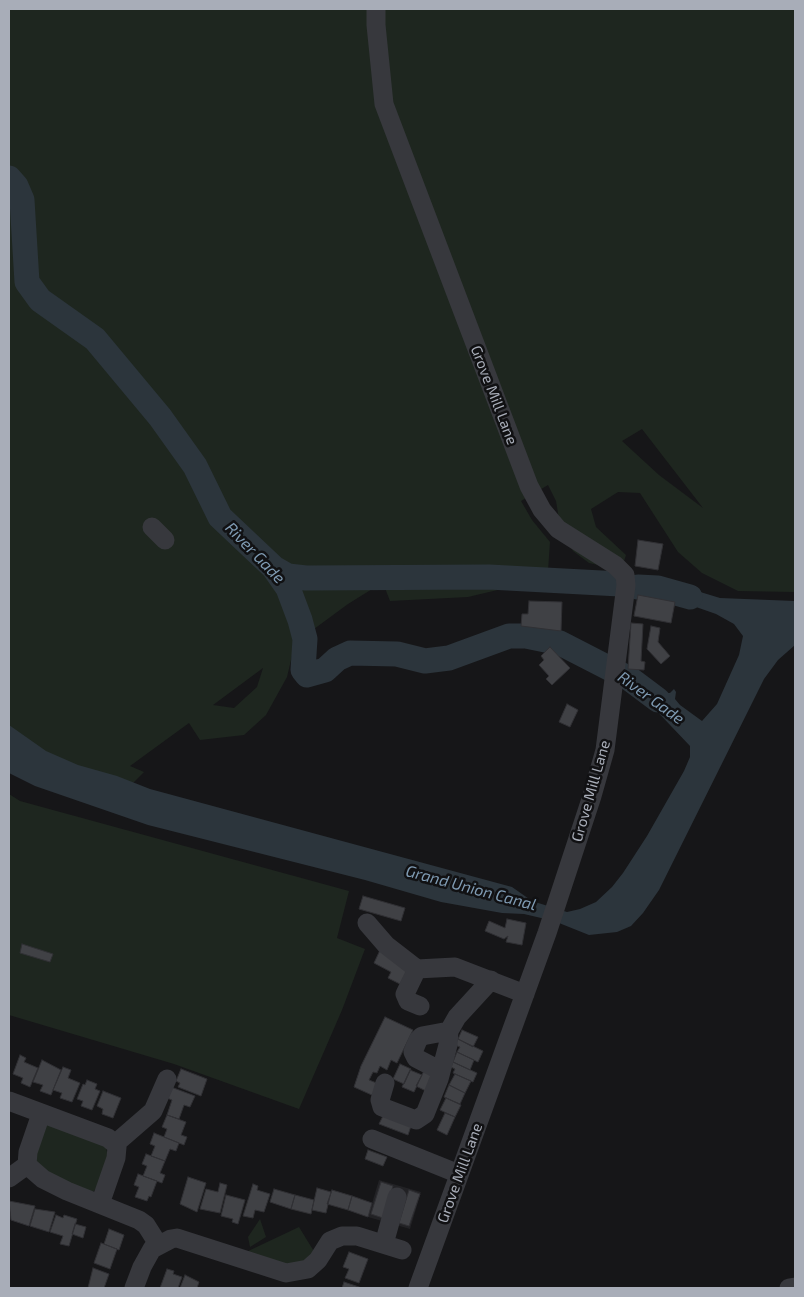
<!DOCTYPE html>
<html>
<head>
<meta charset="utf-8">
<style>
  body { margin:0 }
  #map { position:relative; width:804px; height:1297px; overflow:hidden; background:#161618; font-family:"Exo 2",sans-serif }
  canvas { display:block }
  .frame { position:absolute; inset:0; border:10px solid #a8adb8; pointer-events:none }
</style>
</head>
<body>
<div id="map">
<canvas width="804" height="1297"></canvas>
<div class="frame"></div>
</div>
<script>
const context = document.querySelector('canvas').getContext('2d');
context.lineJoin = 'round';
function fill(path, color) {
  context.fillStyle = color;
  context.fill(path, 'evenodd');
}
function shape(rows) {
  const path = new Path2D();
  for (const r of rows) {
    path.moveTo(r[0], r[1]);
    for (let i = 2; i < r.length; i += 2) path.lineTo(r[i], r[i + 1]);
  }
  return path;
}
function strokePath(path, color, width, dash) {
  context.strokeStyle = color;
  context.lineWidth = width;
  context.lineCap = dash ? 'butt' : 'round';
  context.setLineDash(dash || []);
  context.stroke(path);
}
function write(font, color, halo, rows, align = 'center') {
  context.font = font + ' "Exo 2",sans-serif';
  context.lineWidth = 5;
  context.setLineDash([]);
  context.textBaseline = 'middle';
  context.strokeStyle = halo;
  context.fillStyle = color;
  for (const [text, x, y, turn = 0] of rows) {
    context.save();
    context.translate(x, y);
    context.rotate((+turn || 0) * Math.PI / 180);
    context.textAlign = isNaN(turn) ? turn : align;
    if (halo) context.strokeText(text, 0, 0);
    context.fillText(text, 0, 0);
    context.restore();
  }
}
fill(shape([
  [379,1180,421,1192,410,1229,368,1217]
]), '#222225');
fill(shape([
  [9,9,795,9,795,592,738,591,702,573,678,552,640,493,618,492,591,509,596,527,626,555,621,570,589,563,573,551,560,525,556,501,548,485,521,501,532,520,550,542,548,571,520,570,506,588,468,597,390,601,385,588,385,581,348,604,295,643,287,677,266,715,244,735,200,740,189,723,130,766,144,772,128,788,45,756,9,728],
  [642,429,703,508,659,475,622,441],
  [263,668,257,687,234,708,213,705],
  [9,794,20,801,349,891,337,938,365,949,342,1010,299,1109,174,1064,9,1015],
  [46,1124,103,1144,106,1148,108,1156,98,1186,94,1191,89,1194,39,1169,33,1154],
  [260,1219,266,1237,250,1247,248,1237],
  [299,1227,315,1253,310,1258,292,1267,244,1253]
]), '#1e261f');
fill(shape([
  [661,583,697,591,720,598,795,601,795,645,778,660,764,679,659,890,643,913,631,926,617,932,589,935,554,921,524,914,502,913,441,902,365,880,148,825,35,786,9,773,9,725,46,751,78,765,117,776,150,789,512,887,532,901,567,912,580,909,596,902,612,887,623,873,647,836,684,771,690,757,690,746,651,705,630,686,630,679,634,673,663,693,670,693,674,689,676,692,675,699,680,705,702,721,717,704,739,655,743,636,734,624,716,614,659,594,658,588]
]), '#2c353c');
strokePath(shape([
  [9,178,16,186,22,200,27,282,40,300,95,339,160,417,195,466,220,517,274,568,288,588,300,620,305,639,303,670,307,675,325,670,337,659,350,653,397,654,425,661,449,658,509,636,526,636,560,643,630,679,658,700],
  [274,568,288,576,306,578,489,577,620,584],
  [638,587,658,588,690,597]
]), '#2c353c', 25);
const building = shape([
  [638,540,663,544,658,570,635,566,638,540],
  [638,595,675,602,671,623,634,616,638,595],
  [529,601,562,602,561,631,521,626,522,614,528,614,529,601],
  [631,623,643,624,641,661,645,662,644,670,628,669,631,623],
  [651,626,660,628,658,642,670,656,661,664,647,649,651,626],
  [550,647,570,668,552,685,546,679,549,676,539,665,544,660,541,656,550,647],
  [567,704,578,710,570,727,559,722,567,704],
  [363,896,405,908,401,921,359,909,363,896],
  [507,919,526,923,522,945,506,942,508,936,504,939,485,931,489,921,505,928,507,919],
  [22,944,53,954,50,962,20,953,22,944],
  [381,948,409,967,400,984,388,978,391,972,374,963,381,948],
  [385,1017,413,1030,397,1063,391,1060,387,1070,380,1066,377,1073,373,1072,369,1080,379,1084,374,1096,354,1087,361,1066,385,1017],
  [462,1030,478,1037,473,1047,458,1039,462,1030],
  [458,1039,483,1051,478,1062,457,1052,460,1047,455,1045,458,1039],
  [457,1052,474,1060,470,1070,453,1062,457,1052],
  [20,1055,26,1058,24,1062,38,1068,30,1087,21,1083,23,1078,13,1074,20,1055],
  [42,1060,61,1070,51,1095,40,1091,43,1085,33,1082,42,1060],
  [453,1062,477,1073,473,1082,453,1073,455,1069,451,1067,453,1062],
  [400,1064,411,1069,404,1084,393,1079,400,1064],
  [63,1067,71,1070,68,1078,80,1083,72,1102,60,1098,62,1093,53,1090,63,1067],
  [181,1069,207,1079,201,1096,178,1087,180,1083,176,1081,181,1069],
  [410,1070,422,1075,414,1092,402,1087,410,1070],
  [424,1071,434,1076,426,1091,416,1086,424,1071],
  [455,1074,471,1081,465,1093,449,1085,455,1074],
  [87,1080,97,1084,95,1089,100,1091,92,1110,81,1106,83,1101,77,1099,83,1084,85,1085,87,1080],
  [449,1085,465,1093,460,1104,444,1097,449,1085],
  [171,1087,195,1096,190,1107,184,1105,179,1119,167,1115,172,1100,167,1098,171,1087],
  [103,1091,121,1098,113,1118,102,1114,103,1109,97,1106,103,1091],
  [446,1098,461,1105,455,1117,440,1110,446,1098],
  [445,1113,455,1117,447,1135,437,1130,445,1113],
  [167,1115,186,1122,181,1135,187,1137,184,1145,164,1137,167,1129,162,1127,167,1115],
  [383,1116,411,1126,408,1135,379,1124,383,1116],
  [154,1133,179,1143,176,1151,170,1149,165,1161,151,1156,155,1146,150,1144,154,1133],
  [368,1150,387,1157,383,1166,365,1159,368,1150],
  [146,1154,165,1161,160,1173,165,1175,162,1183,143,1176,147,1166,142,1164,146,1154],
  [138,1174,157,1181,151,1197,149,1196,147,1201,135,1197,139,1187,134,1185,138,1174],
  [188,1177,206,1183,197,1212,180,1204,188,1177],
  [381,1182,393,1186,383,1218,371,1214,381,1182],
  [220,1183,227,1185,220,1213,200,1209,206,1189,218,1192,220,1183],
  [253,1184,258,1186,257,1190,270,1194,264,1212,255,1210,253,1218,243,1216,253,1184],
  [317,1188,331,1192,326,1213,312,1210,317,1188],
  [274,1189,295,1195,291,1209,270,1202,274,1189],
  [332,1190,352,1196,348,1210,327,1204,332,1190],
  [409,1190,420,1194,409,1226,399,1223,409,1190],
  [226,1195,245,1200,238,1224,232,1222,233,1219,221,1216,226,1195],
  [295,1195,314,1200,311,1214,291,1209,295,1195],
  [352,1196,372,1203,368,1217,348,1210,352,1196],
  [9,1201,35,1206,29,1226,11,1220,9,1201],
  [35,1209,55,1212,49,1232,30,1226,35,1209],
  [56,1215,63,1218,64,1215,77,1219,69,1246,60,1244,63,1236,50,1232,56,1215],
  [75,1224,86,1227,83,1238,72,1234,75,1224],
  [109,1229,124,1235,119,1250,104,1244,109,1229],
  [101,1243,117,1249,110,1269,94,1263,101,1243],
  [349,1252,368,1259,359,1283,345,1278,349,1269,343,1267,349,1252],
  [93,1268,109,1274,104,1288,88,1288,93,1268],
  [167,1269,174,1271,173,1274,182,1277,178,1288,160,1288,167,1269],
  [185,1275,199,1282,197,1288,180,1288,185,1275],
  [344,1282,362,1288,342,1288,344,1282]
]);
fill(building, '#404145');
strokePath(building, '#303034', 1);
strokePath(shape([
  [376,9,376,25,384,104,529,486,542,510,558,529,615,565,625,575,626,585,605,750,592,796,547,933,418,1288],
  [152,527,165,540],
  [367,923,386,945,417,969,455,967,525,994],
  [417,969,405,994,408,1001,420,1006],
  [441,1071,416,1058,413,1052,418,1040,422,1036,449,1031],
  [385,1083,380,1100,382,1107,416,1120,425,1114,439,1079,448,1045,449,1031,457,1017,491,980],
  [9,1101,108,1138,115,1144,117,1147,116,1158,100,1204],
  [41,1114,28,1152,27,1165,43,1179,67,1191,139,1220,146,1225,158,1244],
  [372,1139,459,1174],
  [115,1144,153,1111,167,1079],
  [9,1178,27,1165],
  [384,1244,397,1197],
  [134,1288,142,1267,152,1249,171,1239,177,1238,286,1273,308,1269,318,1260,330,1241,342,1236,357,1236,402,1250],
  [789,1288,795,1287]
]), '#37383d', 19);
write('15px', '#a8adb8', '#111113', [
  ["Grove Mill Lane",494,395,69],
  ["Grove Mill Lane",591,791,-74],
  ["Grove Mill Lane",460,1173,-70]
]);
write('italic 16px', '#7f9bb3', '#111113', [
  ["River Gade",255,553,46],
  ["River Gade",651,698,36],
  ["Grand Union Canal",471,888,15]
]);
</script>
</body>
</html>
